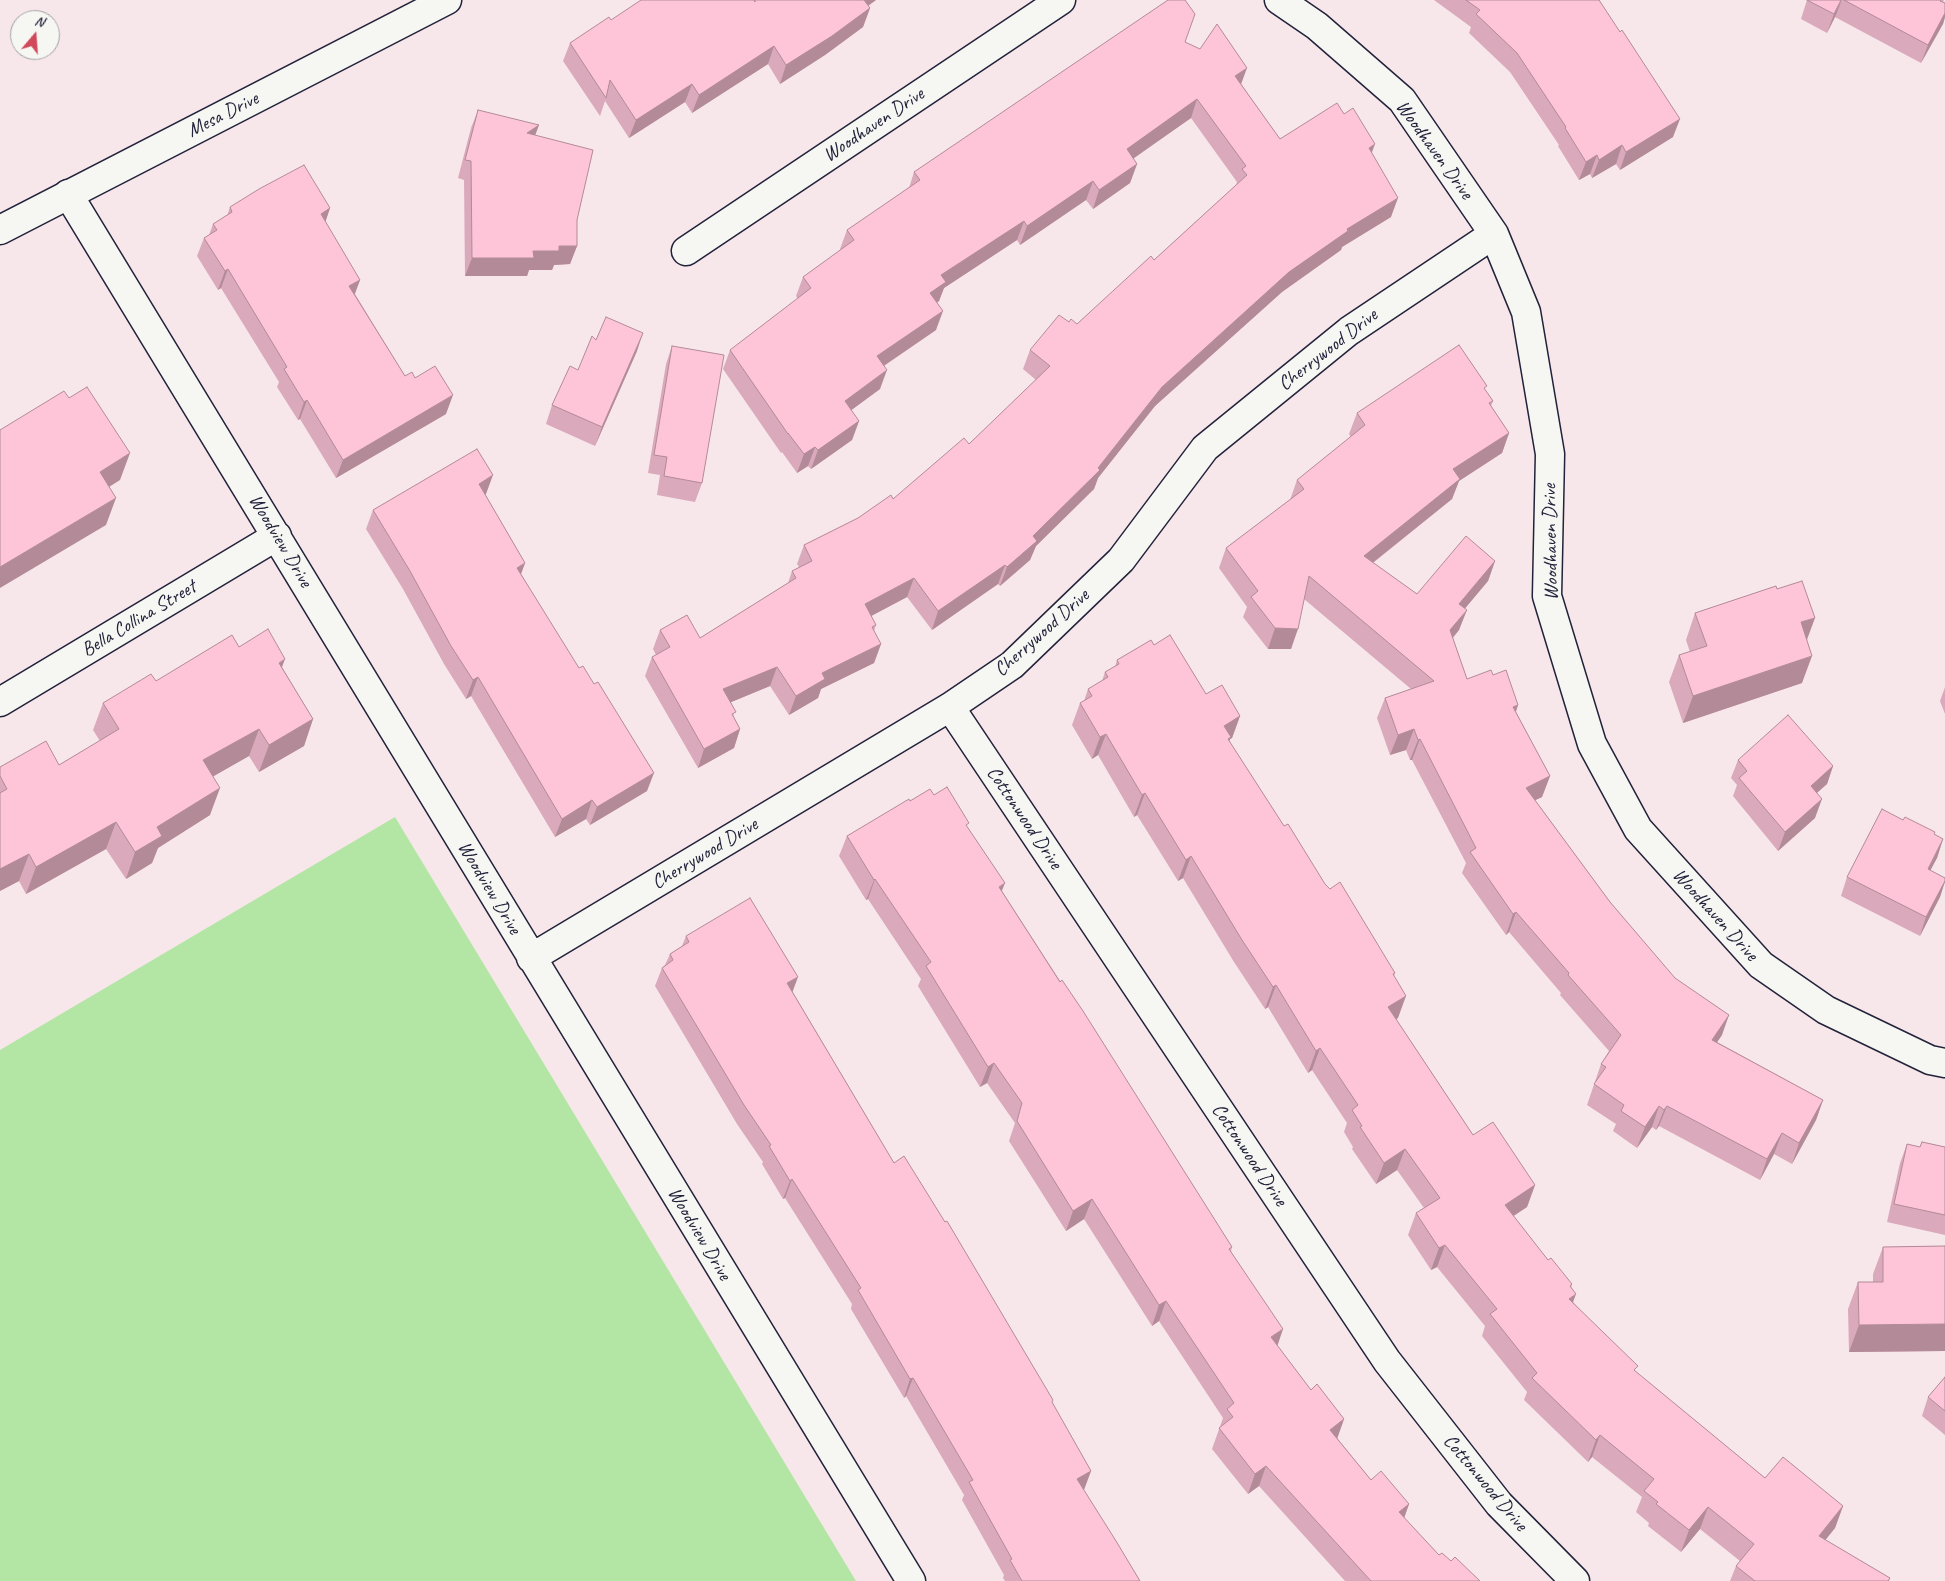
<!DOCTYPE html>
<html>
<head>
<meta charset="utf-8">
<style>
  body { margin:0 }
  #map { position:relative; width:1945px; height:1581px; overflow:hidden; background:#f8e7ea; font-family:Caveat,sans-serif }
  canvas { display:block }
  .north { position:absolute; left:10px; top:10px; width:50px; height:50px; box-sizing:border-box; background:#f6f6f2; border:1px solid #a1a1a9; border-radius:50%; rotate:18deg; font-size:14px; font-weight:700; line-height:20px; text-align:center; color:#22223b }
  .north::after { content:''; display:block; margin:auto; width:18px; height:22px; background:#d1495b; clip-path:polygon(50% 0,100% 100%,50% 72%,0 100%) }
</style>
</head>
<body>
<div id="map">
<canvas width="1945" height="1581"></canvas>
<div class="north">N</div>
</div>
<script>
const context = document.querySelector('canvas').getContext('2d');
context.lineJoin = 'round';
function fill(path, color) {
  context.fillStyle = color;
  context.fill(path, 'evenodd');
}
function shape(rows) {
  const path = new Path2D();
  for (const r of rows) {
    path.moveTo(r[0], r[1]);
    for (let i = 2; i < r.length; i += 2) path.lineTo(r[i], r[i + 1]);
  }
  return path;
}
function strokePath(path, color, width, dash) {
  context.strokeStyle = color;
  context.lineWidth = width;
  context.lineCap = dash ? 'butt' : 'round';
  context.setLineDash(dash || []);
  context.stroke(path);
}
function write(font, color, halo, rows, align = 'center') {
  context.font = font + ' Caveat,sans-serif';
  context.lineWidth = 5;
  context.setLineDash([]);
  context.textBaseline = 'middle';
  context.strokeStyle = halo;
  context.fillStyle = color;
  for (const [text, x, y, turn = 0] of rows) {
    context.save();
    context.translate(x, y);
    context.rotate((+turn || 0) * Math.PI / 180);
    context.textAlign = isNaN(turn) ? turn : align;
    if (halo) context.strokeText(text, 0, 0);
    context.fillText(text, 0, 0);
    context.restore();
  }
}
fill(shape([
  [395,817,856,1581,0,1581,0,1050]
]), '#b3e5a5');
const minor = shape([
  [1279,0,1317,26,1402,100,1494,234,1526,312,1550,454,1547,596,1592,744,1638,829,1761,965,1826,1010,1930,1060,1945,1063],
  [68,194,911,1581],
  [686,251,1061,0],
  [0,702,277,536],
  [950,707,1387,1361,1499,1504,1575,1581],
  [531,958,950,707,1012,665,1121,560,1205,448,1349,331,1494,234]
]);
const secondary = shape([
  [0,230,447,0]
]);
strokePath(minor, '#22223b', 31);
strokePath(secondary, '#22223b', 31);
strokePath(minor, '#f6f6f2', 28);
strokePath(secondary, '#f6f6f2', 28);
fill(shape([
  [755,0,876,0,868,6,870,8,863,27,825,55,780,84,768,64,692,113,685,102,629,138,605,101,600,116,563,61,570,43,611,20,754,1],
  [1434,0,1599,0,1673,137,1620,170,1616,164,1592,178,1590,174,1579,180,1558,146,1559,145,1510,72,1469,33,1471,27],
  [1807,0,1944,0,1943,2,1945,3,1945,17,1943,24,1921,63,1835,17,1827,33,1801,19],
  [1185,42,1241,84,1280,139,1344,114,1372,154,1391,217,1342,247,1341,250,1282,292,1155,406,1098,478,1094,489,1036,546,1030,560,1000,586,998,584,932,630,907,597,871,616,876,625,874,631,881,644,874,663,821,689,818,698,789,715,770,686,731,702,734,717,740,729,734,748,698,768,645,676,652,657,656,655,653,649,660,630,700,638,788,583,792,571,799,567,797,564,804,545,858,518,893,499,969,444,1036,380,1023,369,1030,350,1069,322,1077,324,1154,260,1236,185,1237,182,1191,118,1133,158,1137,164,1130,183,1093,209,1086,200,1020,245,1017,240,944,288,939,301,937,303,936,330,884,366,880,389,851,410,859,421,852,440,811,469,808,466,797,473,782,452,781,453,723,369,730,350,798,299,796,296,803,277,841,250,840,249,847,230,909,188,914,172],
  [478,110,535,136,577,220,577,246,570,264,554,265,552,270,529,270,527,276,465,276,464,180,458,178,471,128],
  [230,207,330,208,325,222,360,280,355,294,405,376,415,378,446,414,336,478,300,419,298,420,277,387,279,382,221,288,218,290,197,256,204,238,209,235,213,224,227,216],
  [596,340,637,351,595,446,546,424,552,405,578,370],
  [672,346,702,483,695,502,657,495,660,475,648,473,666,364],
  [1485,390,1493,401,1491,406,1509,433,1502,453,1459,481,1452,499,1373,563,1417,594,1495,561,1488,581,1465,608,1459,630,1453,638,1467,679,1493,675,1518,705,1516,712,1550,776,1542,797,1535,800,1610,902,1722,1035,1717,1042,1823,1100,1816,1120,1792,1164,1774,1154,1760,1180,1659,1126,1656,1130,1652,1127,1637,1148,1613,1131,1616,1124,1587,1105,1601,1064,1609,1051,1560,995,1561,993,1509,932,1506,935,1462,873,1466,863,1412,760,1410,760,1406,750,1390,755,1377,718,1385,698,1411,689,1304,599,1291,649,1268,649,1243,617,1247,607,1219,568,1226,548,1290,500,1297,480,1351,437,1349,434,1357,413],
  [485,494,525,563,521,574,647,791,590,825,586,819,555,837,471,696,466,699,444,664,403,589,366,529,373,510,486,494],
  [1777,589,1807,640,1802,683,1683,723,1669,682,1679,655,1690,652,1686,640,1695,613],
  [1154,645,1206,694,1240,716,1232,738,1230,739,1229,742,1284,826,1325,884,1395,973,1394,976,1398,1018,1396,1019,1473,1135,1535,1185,1527,1207,1513,1216,1548,1260,1572,1284,1571,1288,1573,1302,1636,1372,1765,1478,1843,1506,1835,1528,1825,1540,1890,1578,1889,1581,1730,1581,1736,1566,1740,1561,1700,1529,1681,1552,1648,1526,1649,1523,1636,1512,1642,1497,1592,1457,1588,1462,1524,1400,1527,1392,1482,1336,1485,1326,1437,1267,1431,1270,1408,1235,1416,1213,1424,1208,1397,1170,1376,1184,1352,1149,1353,1147,1344,1132,1347,1123,1312,1070,1308,1073,1268,1007,1265,1009,1234,962,1183,878,1178,881,1137,815,1134,817,1098,755,1092,759,1072,725,1080,703,1084,701,1088,689,1102,681,1105,672,1115,667,1117,660],
  [239,647,282,667,313,719,304,746,259,772,249,756,213,776,210,815,158,848,152,863,126,879,106,849,26,894,19,881,0,891,0,767,59,765,100,741,93,730,103,703],
  [1945,687,1945,714,1940,701],
  [1738,760,1833,766,1827,784,1817,793,1815,818,1778,851,1733,796,1737,785,1731,778],
  [934,795,967,827,1002,891,1232,1247,1231,1251,1277,1346,1311,1390,1344,1419,1337,1438,1371,1480,1409,1504,1404,1518,1439,1555,1451,1561,1480,1581,1345,1581,1259,1486,1248,1494,1212,1449,1223,1418,1159,1321,1152,1326,1084,1219,1066,1231,1009,1141,1015,1123,987,1083,980,1087,918,986,921,979,868,899,866,900,839,856,847,836,910,801],
  [1903,820,1943,839,1937,858,1930,870,1945,878,1945,882,1940,897,1920,936,1841,896,1847,877],
  [686,936,792,991,894,1163,1052,1403,1091,1471,1083,1490,1140,1581,1005,1581,1003,1578,1004,1575,962,1500,964,1495,906,1396,904,1398,851,1309,852,1304,785,1198,783,1199,762,1164,763,1162,737,1124,655,986,662,968,665,965,670,954,682,946],
  [1922,1142,1945,1147,1945,1235,1887,1222,1900,1163,1907,1144,1920,1147],
  [1945,1246,1945,1351,1849,1352,1848,1309,1858,1282,1873,1282,1873,1274,1883,1247],
  [1945,1377,1945,1435,1922,1416,1928,1397]
]), '#daa9bb');
fill(shape([
  [860,0,876,0,855,15],
  [1842,0,1835,17,1827,33,1834,14],
  [870,8,863,27,825,55,780,84,786,65],
  [1945,13,1945,17,1943,24,1921,63,1928,45],
  [774,46,768,64,692,113,699,95],
  [1247,68,1240,87,1235,76],
  [692,84,685,102,629,138,636,120],
  [1197,99,1191,118,1120,168,1127,149],
  [1680,119,1673,137,1620,170,1626,152],
  [539,125,532,144,527,133],
  [1375,144,1368,163,1369,148],
  [1622,145,1616,164,1592,178,1599,160],
  [1597,155,1590,174,1579,180,1586,162],
  [1137,164,1130,183,1093,209,1099,190],
  [1093,181,1086,200,1020,245,1027,226],
  [1398,198,1391,217,1342,247,1341,250,1282,292,1155,406,1098,478,1094,489,1036,546,1030,560,1000,586,1007,567,1033,536,1098,468,1162,387,1289,272,1347,229],
  [330,208,324,226,321,214],
  [1024,221,1017,240,944,288,939,301,923,312,930,293,941,275],
  [559,246,577,246,570,264,554,265,552,270,529,270,527,276,465,276,472,258,533,251],
  [228,269,221,288,218,290,225,271],
  [360,280,353,298,349,286],
  [943,311,936,330,870,375,877,356],
  [643,333,637,351,595,446,602,427],
  [887,370,880,389,838,420,845,401],
  [453,395,446,414,336,478,343,460],
  [307,400,300,419,298,420,304,402],
  [859,421,852,440,811,469,818,450],
  [1509,433,1502,453,1459,481,1452,499,1356,576,1364,556,1453,469],
  [815,447,808,466,797,473,804,454],
  [130,453,120,480,90,499,100,472],
  [493,475,486,494,472,502,479,484],
  [116,498,106,525,0,588,0,567],
  [1495,561,1488,581,1452,624,1459,604],
  [525,563,518,582,517,568],
  [1005,565,998,584,932,630,938,611],
  [914,578,907,597,858,623,865,604],
  [1467,610,1459,630,1442,650,1450,630],
  [1815,618,1805,645,1801,622],
  [1275,628,1298,629,1291,649,1268,649],
  [881,644,874,663,821,689,818,698,789,715,796,696,822,673],
  [1812,656,1802,683,1683,723,1693,696],
  [285,659,275,686,279,663],
  [777,667,770,686,717,708,723,689],
  [478,677,471,696,466,699,473,680],
  [1518,705,1511,725,1513,707],
  [1240,716,1232,738,1230,739,1223,759,1224,726],
  [313,719,304,746,259,772,269,745],
  [259,729,249,756,193,788,203,760],
  [740,729,734,748,698,768,704,749],
  [1414,729,1406,750,1390,755,1398,735],
  [1106,734,1098,755,1092,759,1100,737],
  [1420,739,1412,760,1410,760,1418,740],
  [1833,766,1827,784,1804,804,1811,786],
  [654,773,647,791,590,825,597,807],
  [1550,776,1542,797,1519,808,1526,788],
  [220,788,210,815,158,848,152,863,126,879,135,852,157,827],
  [1145,793,1137,815,1134,817,1142,795],
  [1822,799,1815,818,1778,851,1785,832],
  [592,800,586,819,555,837,562,819],
  [116,822,106,849,26,894,36,867],
  [1943,839,1937,858,1921,888,1928,869],
  [29,854,19,881,0,891,0,869],
  [1191,856,1183,878,1178,881,1186,860],
  [875,879,868,899,866,900,874,880],
  [1945,881,1940,897,1920,936,1926,917],
  [1005,883,997,903,999,887],
  [1516,912,1509,932,1506,935,1513,914],
  [798,977,791,996,787,983],
  [1276,985,1268,1007,1265,1009,1273,987],
  [1406,996,1398,1018,1380,1029,1388,1007],
  [1729,1015,1722,1035,1705,1060,1712,1040],
  [1320,1048,1312,1070,1308,1073,1316,1051],
  [994,1063,987,1083,980,1087,988,1067],
  [1823,1100,1816,1120,1792,1164,1799,1143],
  [1659,1106,1652,1127,1637,1148,1645,1127],
  [1667,1106,1659,1126,1656,1130,1664,1110],
  [1782,1133,1774,1154,1760,1180,1767,1159],
  [1405,1149,1397,1170,1376,1184,1384,1163],
  [792,1179,785,1198,783,1199,790,1181],
  [1535,1185,1527,1207,1497,1227,1505,1205],
  [1092,1199,1084,1219,1066,1231,1073,1211],
  [1445,1245,1437,1267,1431,1270,1439,1248],
  [1576,1294,1568,1316,1569,1299],
  [1166,1301,1159,1321,1152,1326,1159,1305],
  [1945,1324,1945,1351,1849,1352,1859,1325],
  [1283,1329,1276,1350,1271,1337],
  [913,1378,906,1396,904,1398,910,1379],
  [1344,1419,1337,1439,1330,1430],
  [1600,1435,1592,1457,1588,1462,1596,1440],
  [1266,1466,1259,1486,1248,1494,1255,1474],
  [1091,1471,1084,1490,1070,1498,1077,1479],
  [1409,1504,1402,1524,1399,1512],
  [1843,1506,1835,1528,1811,1558,1819,1536],
  [1708,1507,1700,1529,1681,1552,1689,1530]
]), '#b28a98');
const building = shape([
  [641,0,754,0,755,2,755,0,864,0,870,8,832,36,786,65,774,46,699,95,692,84,636,120,610,80,606,98,570,43,609,17,611,20,641,0],
  [1168,0,1185,0,1195,14,1185,42,1200,49,1217,24,1247,68,1235,76,1280,139,1337,103,1344,114,1353,108,1375,144,1369,148,1398,198,1347,229,1348,231,1289,272,1162,387,1098,468,1100,470,1033,536,1037,541,1007,567,1005,565,938,611,914,578,865,604,876,625,872,627,881,644,822,673,825,679,796,696,777,667,723,689,736,712,732,714,740,729,704,749,652,657,670,647,660,630,687,615,700,638,796,578,792,571,812,561,804,545,858,518,891,495,893,499,964,438,969,444,1050,366,1030,350,1059,315,1069,322,1071,319,1077,324,1151,256,1154,260,1247,175,1242,169,1246,166,1197,99,1127,149,1137,164,1099,190,1093,181,1027,226,1024,221,941,275,946,282,930,293,943,311,877,356,887,370,845,401,859,421,818,450,815,447,804,454,788,433,788,434,730,350,811,288,803,277,854,240,847,230,920,180,914,172,1168,0],
  [1466,0,1599,0,1620,32,1622,30,1680,119,1626,152,1622,145,1599,160,1597,155,1586,162,1565,128,1566,127,1517,53,1476,14,1480,10,1466,0],
  [1807,0,1841,0,1834,14,1807,0],
  [1844,0,1941,0,1940,1,1945,3,1945,13,1928,45,1844,0],
  [478,110,539,125,527,133,593,150,577,220,577,246,559,246,559,251,533,251,534,258,472,258,471,161,465,160,478,110],
  [304,165,330,208,321,214,360,280,349,286,405,376,412,372,415,378,435,366,453,395,343,460,307,400,304,402,284,369,287,367,228,269,225,271,204,238,217,230,213,224,232,212,230,207,259,189,304,165],
  [606,317,643,333,602,427,552,405,570,366,578,370,592,336,596,340,606,317],
  [1459,345,1487,386,1484,388,1493,401,1489,403,1509,433,1453,469,1460,479,1364,556,1417,594,1466,536,1495,561,1459,604,1467,610,1450,630,1467,679,1491,670,1493,675,1506,670,1518,705,1513,707,1550,776,1526,788,1610,902,1675,978,1729,1015,1712,1040,1823,1100,1799,1143,1782,1133,1767,1159,1667,1106,1664,1110,1659,1106,1645,1127,1621,1111,1624,1105,1594,1084,1606,1067,1601,1064,1621,1035,1568,975,1569,973,1516,912,1513,914,1470,852,1476,848,1420,739,1418,740,1414,729,1398,735,1385,698,1434,681,1309,576,1298,629,1275,628,1251,597,1258,591,1226,548,1304,489,1297,480,1365,425,1357,413,1459,345],
  [672,346,724,355,702,483,664,476,667,457,654,455,672,346],
  [87,387,130,453,100,472,116,498,0,567,0,430,64,391,69,398,87,387],
  [477,449,493,475,479,484,525,563,517,568,579,668,583,666,594,684,598,682,654,773,597,807,592,800,562,819,478,677,473,680,451,646,410,571,373,510,477,449],
  [1802,581,1815,618,1801,622,1812,656,1693,696,1679,655,1707,646,1695,613,1776,586,1777,589,1802,581],
  [268,629,285,659,279,663,313,719,269,745,259,729,203,760,220,788,157,827,162,836,135,852,116,822,36,867,29,854,0,869,0,793,7,789,0,776,0,767,46,741,59,765,119,729,103,703,151,674,156,681,232,635,239,647,268,629],
  [1170,635,1206,694,1222,685,1240,716,1224,726,1231,737,1228,739,1284,826,1288,824,1325,884,1330,889,1340,882,1395,973,1393,974,1406,996,1388,1007,1473,1135,1493,1122,1535,1185,1505,1205,1548,1260,1551,1258,1572,1284,1570,1286,1576,1294,1569,1299,1638,1366,1634,1370,1765,1478,1783,1457,1843,1506,1819,1536,1890,1578,1888,1581,1755,1581,1736,1566,1754,1544,1708,1507,1689,1530,1656,1504,1658,1502,1644,1491,1654,1479,1600,1435,1596,1440,1532,1378,1537,1373,1490,1314,1497,1309,1445,1245,1439,1248,1416,1213,1440,1198,1405,1149,1384,1163,1360,1127,1362,1126,1352,1110,1358,1105,1320,1048,1316,1051,1276,985,1273,987,1242,940,1191,856,1186,860,1145,793,1142,795,1106,734,1100,737,1080,703,1092,696,1088,689,1108,677,1105,672,1119,664,1117,660,1151,640,1154,645,1170,635],
  [1788,715,1833,766,1811,786,1822,799,1785,832,1739,778,1747,771,1738,760,1788,715],
  [947,787,969,823,966,825,1005,883,999,887,1060,982,1062,980,1083,1011,1232,1247,1229,1249,1283,1329,1271,1337,1311,1390,1317,1384,1344,1419,1330,1430,1371,1480,1381,1471,1409,1504,1399,1512,1439,1555,1442,1553,1451,1561,1455,1557,1480,1581,1371,1581,1266,1466,1255,1474,1219,1428,1233,1417,1227,1409,1234,1403,1166,1301,1159,1305,1092,1199,1073,1211,1017,1121,1022,1103,994,1063,988,1067,926,966,931,962,875,879,874,880,847,836,909,799,910,801,930,789,934,795,947,787],
  [1882,809,1903,820,1905,817,1935,832,1934,834,1943,839,1928,869,1945,878,1945,881,1926,917,1847,877,1882,809],
  [750,898,798,977,787,983,894,1163,904,1156,945,1222,947,1221,1053,1400,1052,1402,1091,1471,1077,1479,1116,1541,1140,1581,1022,1581,1010,1560,1012,1559,969,1482,973,1480,913,1378,910,1379,858,1290,861,1288,792,1179,790,1181,769,1146,771,1145,744,1105,662,968,673,960,670,954,689,942,686,936,750,898],
  [1922,1142,1945,1147,1945,1215,1894,1204,1907,1144,1920,1147,1922,1142],
  [1945,1246,1945,1324,1859,1325,1858,1282,1883,1282,1883,1247,1945,1246],
  [1945,1377,1945,1411,1928,1397,1945,1377]
]);
fill(building, '#fec5d9');
strokePath(building, '#b28a98', 1);
write('20px', '#22223b', '#f6f6f2', [
  ["Mesa Drive",223,115,-27],
  ["Woodhaven Drive",874,125,-34],
  ["Woodhaven Drive",1434,150,54],
  ["Cherrywood Drive",1328,350,-38],
  ["Woodview Drive",280,541,59],
  ["Woodhaven Drive",1551,542,-91],
  ["Bella Collina Street",139,619,-31],
  ["Cherrywood Drive",1042,633,-42],
  ["Cottonwood Drive",1024,818,56],
  ["Cherrywood Drive",705,854,-31],
  ["Woodview Drive",489,888,59],
  ["Woodhaven Drive",1715,915,48],
  ["Cottonwood Drive",1249,1155,56],
  ["Woodview Drive",699,1234,59],
  ["Cottonwood Drive",1485,1483,50]
]);
</script>
</body>
</html>
